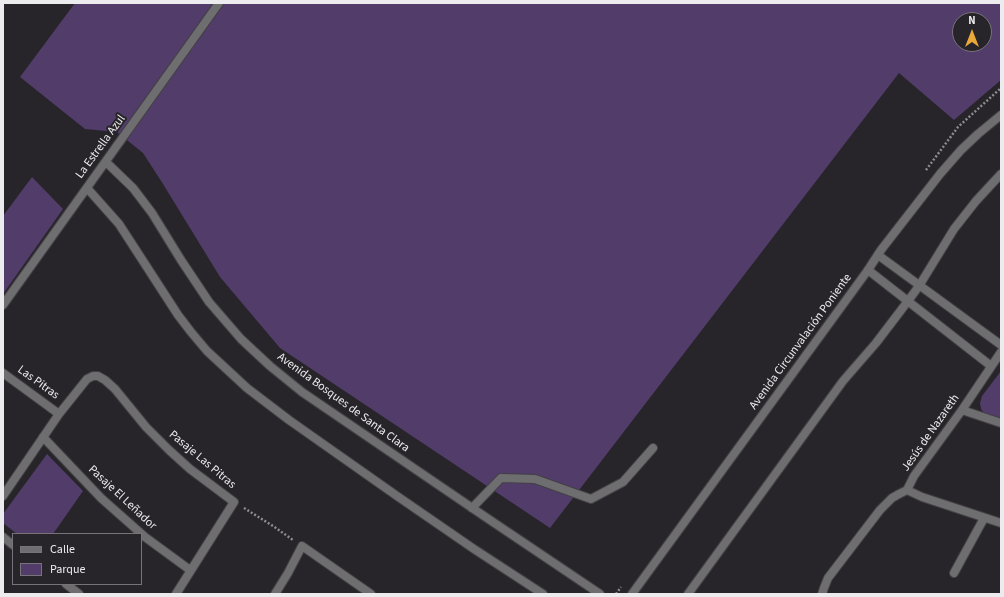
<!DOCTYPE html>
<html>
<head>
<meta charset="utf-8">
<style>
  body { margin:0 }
  #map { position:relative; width:1004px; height:597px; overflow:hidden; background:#272529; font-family:"Source Sans 3",sans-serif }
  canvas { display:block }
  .frame { position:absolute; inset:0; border:4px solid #ecebee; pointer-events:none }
  .legend { position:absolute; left:12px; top:533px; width:130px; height:52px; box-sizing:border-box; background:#272529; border:1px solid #767478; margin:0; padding:5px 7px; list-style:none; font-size:12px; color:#ecebee }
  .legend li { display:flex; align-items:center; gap:8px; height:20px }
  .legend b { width:20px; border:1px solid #767478 }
  .north { position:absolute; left:952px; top:12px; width:40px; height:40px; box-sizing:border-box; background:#272529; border:1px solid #767478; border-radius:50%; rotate:0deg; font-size:11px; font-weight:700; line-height:16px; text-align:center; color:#ecebee }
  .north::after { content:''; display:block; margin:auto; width:14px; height:18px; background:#eba939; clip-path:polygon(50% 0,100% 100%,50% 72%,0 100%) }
</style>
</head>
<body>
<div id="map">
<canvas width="1004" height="597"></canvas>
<div class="frame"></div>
<ul class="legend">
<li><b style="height:5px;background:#6e6d6f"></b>Calle</li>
<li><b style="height:11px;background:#513c6a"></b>Parque</li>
</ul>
<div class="north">N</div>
</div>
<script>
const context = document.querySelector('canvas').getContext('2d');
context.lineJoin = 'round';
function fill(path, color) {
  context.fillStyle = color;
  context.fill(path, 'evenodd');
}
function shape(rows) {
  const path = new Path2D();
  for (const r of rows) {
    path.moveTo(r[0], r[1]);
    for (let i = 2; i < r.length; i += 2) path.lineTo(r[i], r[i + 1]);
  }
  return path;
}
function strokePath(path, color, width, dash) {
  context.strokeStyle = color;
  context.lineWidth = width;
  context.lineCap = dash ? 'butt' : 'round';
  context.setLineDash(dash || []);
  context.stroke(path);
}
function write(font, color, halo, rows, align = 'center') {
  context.font = font + ' "Source Sans 3",sans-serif';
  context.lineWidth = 4;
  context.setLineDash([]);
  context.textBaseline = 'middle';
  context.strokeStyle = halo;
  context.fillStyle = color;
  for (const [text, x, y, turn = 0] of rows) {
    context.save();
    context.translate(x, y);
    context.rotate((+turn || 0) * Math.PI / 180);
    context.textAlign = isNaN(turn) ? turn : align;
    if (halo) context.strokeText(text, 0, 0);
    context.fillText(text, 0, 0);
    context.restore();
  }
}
fill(shape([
  [75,3,1001,3,1001,80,954,120,899,73,550,528,280,348,220,277,163,184,143,153,117,132,85,129,20,77],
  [960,20,984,20,984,44,960,44],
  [32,177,63,209,3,294,3,216],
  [1001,371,1001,418,989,415,984,413,981,409,980,403,982,396],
  [47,454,83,491,53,534,17,534,3,523,3,514]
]), '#513c6a');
const service = shape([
  [472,508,501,478,535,479,591,499,623,482,653,448]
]);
const minor = shape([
  [106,162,133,188,152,213,181,260,209,302,241,339,270,366,302,392,484,516,600,594],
  [87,188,119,224,178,315,191,332,207,351,247,388,289,420,397,496,474,549,543,594],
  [878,255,1001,345],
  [868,270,991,366],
  [3,305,219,3],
  [3,373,59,414],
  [962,410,1001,423],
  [43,437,101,498,145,537,190,570],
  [907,490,914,476,962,410,1001,352],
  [907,490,922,497,1001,523],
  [3,496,59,414,87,379,93,376,98,376,105,380,115,389,146,427,169,450,190,469,234,502,176,594],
  [3,537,13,545],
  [954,573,983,520,981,517],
  [66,584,79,594],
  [275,594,288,573,302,546,371,594],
  [822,594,824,588,828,578,880,510,892,498,899,494,907,490]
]);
const tertiary = shape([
  [632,594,868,270,881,250,940,174,961,150,978,134,1001,115],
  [688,594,843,381,876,343,908,301,919,286,954,229,976,201,1001,174]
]);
strokePath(service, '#434145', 10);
strokePath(minor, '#434145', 10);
strokePath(tertiary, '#434145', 10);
strokePath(shape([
  [926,170,958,127,1001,88],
  [244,508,273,526,293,540],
  [616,594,621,587]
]), '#8e8c90', 2.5, [2, 2]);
strokePath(service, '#6e6d6f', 8);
strokePath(minor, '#6e6d6f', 8);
strokePath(tertiary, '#6e6d6f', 8);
write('12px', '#ecebee', '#272529', [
  ["La Estrella Azul",101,147,-54],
  ["Avenida Circunvalación Poniente",801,342,-54],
  ["Las Pitras",38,383,36],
  ["Avenida Bosques de Santa Clara",343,403,36],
  ["Jesús de Nazareth",931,433,-55],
  ["Pasaje Las Pitras",202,460,40],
  ["Pasaje El Leñador",122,498,43]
]);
</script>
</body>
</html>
